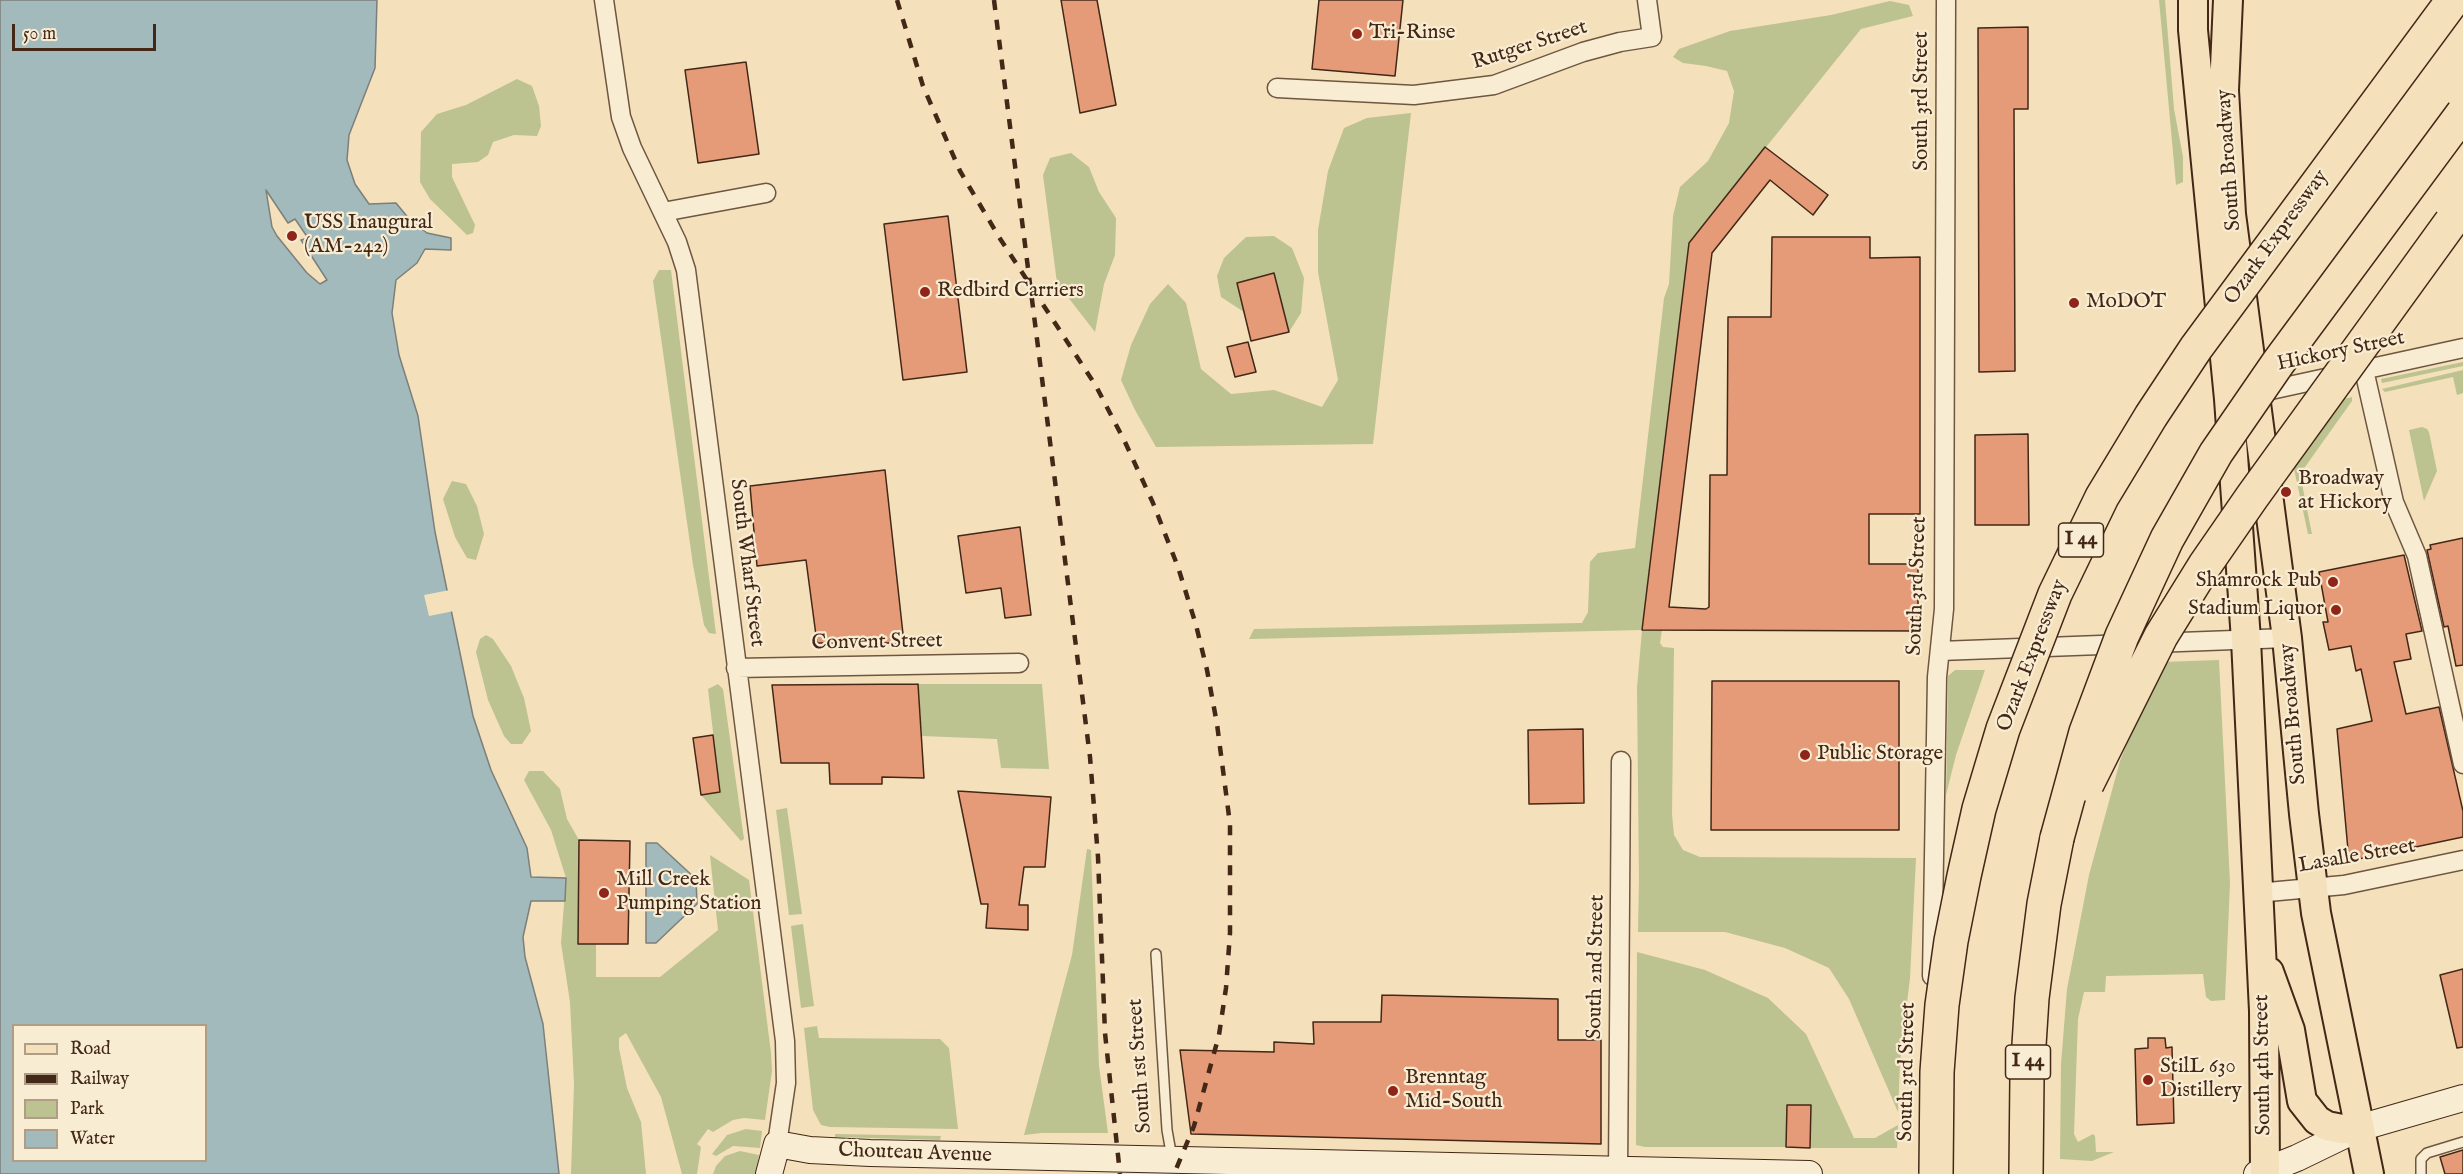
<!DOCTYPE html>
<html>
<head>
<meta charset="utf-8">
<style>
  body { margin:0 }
  #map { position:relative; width:2463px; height:1174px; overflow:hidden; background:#f4e1bb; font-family:"IM FELL English",serif }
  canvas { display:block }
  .legend { position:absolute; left:12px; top:1024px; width:195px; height:138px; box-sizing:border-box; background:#f8ecd3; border:2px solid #b09d88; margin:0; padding:8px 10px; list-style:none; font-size:18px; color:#432717 }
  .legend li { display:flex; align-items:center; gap:12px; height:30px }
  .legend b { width:30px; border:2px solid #b09d88 }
  .scale { position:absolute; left:12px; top:24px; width:144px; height:27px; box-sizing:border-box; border:3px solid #432717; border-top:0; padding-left:8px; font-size:18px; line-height:21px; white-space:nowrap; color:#432717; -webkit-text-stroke:4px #f8ecd3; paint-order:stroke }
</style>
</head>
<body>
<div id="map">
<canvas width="2463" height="1174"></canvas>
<ul class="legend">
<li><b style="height:8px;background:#f4e1bb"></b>Road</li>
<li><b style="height:8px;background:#432717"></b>Railway</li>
<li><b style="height:16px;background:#bcc290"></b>Park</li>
<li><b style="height:16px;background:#a2babc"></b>Water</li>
</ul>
<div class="scale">50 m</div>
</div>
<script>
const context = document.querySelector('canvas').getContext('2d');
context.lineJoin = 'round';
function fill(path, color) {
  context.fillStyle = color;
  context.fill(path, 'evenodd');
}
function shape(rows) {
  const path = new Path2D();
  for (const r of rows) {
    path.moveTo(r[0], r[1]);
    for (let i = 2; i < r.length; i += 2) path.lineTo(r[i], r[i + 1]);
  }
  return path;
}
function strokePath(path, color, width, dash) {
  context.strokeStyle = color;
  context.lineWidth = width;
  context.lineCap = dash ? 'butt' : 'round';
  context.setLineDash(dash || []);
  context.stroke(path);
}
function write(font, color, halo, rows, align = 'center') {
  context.font = font + ' "IM FELL English",serif';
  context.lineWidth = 4.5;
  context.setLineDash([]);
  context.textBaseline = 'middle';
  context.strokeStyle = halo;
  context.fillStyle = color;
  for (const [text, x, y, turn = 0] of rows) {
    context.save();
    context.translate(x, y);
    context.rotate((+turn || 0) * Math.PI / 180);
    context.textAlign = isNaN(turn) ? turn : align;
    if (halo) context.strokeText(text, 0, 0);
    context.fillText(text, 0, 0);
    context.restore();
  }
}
fill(shape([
  [2159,0,2165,0,2174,109,2183,157,2183,182,2176,185],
  [1890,1,1909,5,1913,16,1861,29,1689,243,1642,630,1662,630,1660,643,1663,647,1674,648,1672,814,1674,835,1683,850,1700,857,1916,858,1910,978,1900,1062,1898,1112,1849,999,1829,968,1785,948,1725,932,1638,932,1639,879,1637,688,1642,630,1249,639,1254,629,1582,623,1588,612,1590,562,1598,553,1635,548,1664,298,1669,284,1673,216,1680,187,1708,161,1729,123,1734,91,1727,71,1706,66,1683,63,1673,57,1679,49,1730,31,1831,15],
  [517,79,532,86,539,106,541,126,537,136,514,135,493,142,488,155,478,162,452,164,452,177,475,225,473,233,467,235,430,199,420,182,421,132,437,114,466,105],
  [1411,113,1373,444,1156,447,1135,410,1121,380,1131,345,1150,304,1168,284,1186,303,1201,369,1231,394,1274,390,1322,407,1338,380,1318,272,1318,230,1328,171,1344,128,1367,118],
  [1071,153,1089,167,1099,192,1116,218,1115,255,1104,284,1095,332,1057,283,1043,175,1050,158],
  [1274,236,1292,248,1304,278,1301,313,1289,332,1274,273,1237,283,1244,312,1221,297,1217,276,1224,258,1246,237],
  [659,270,671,270,716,634,709,633,704,625,693,565,653,281],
  [2463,362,2463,366,2382,383,2381,379],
  [2463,370,2463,393,2457,395,2453,377,2385,392,2382,389],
  [2352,397,2352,401,2300,474,2312,534,2308,534,2293,464,2340,400],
  [2422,427,2427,429,2429,432,2437,471,2424,501,2409,430],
  [452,481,466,484,477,506,484,534,476,560,467,558,455,537,443,499],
  [486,635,493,639,511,666,524,698,531,731,522,744,511,744,504,736,488,700,476,652,480,639],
  [2219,660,2230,883,2225,1000,2211,1001,2206,997,2203,974,2106,976,2105,992,2084,992,2078,1019,2074,1134,2078,1142,2093,1134,2095,1136,2096,1152,2114,1152,2092,1161,2060,1159,2061,1064,2067,989,2089,875,2120,761,2142,706,2162,662],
  [1955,670,1985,670,1956,755,1946,795,1948,676],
  [718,684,723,689,744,839,741,841,701,795,720,792,708,689],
  [918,684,1042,684,1049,769,1001,768,997,739,922,736],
  [529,771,543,771,560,789,567,819,579,840,578,944,596,944,596,977,660,977,718,930,710,855,749,880,771,1053,772,1071,765,1120,744,1118,733,1120,713,1132,708,1129,697,1144,701,1147,697,1174,682,1174,661,1097,626,1033,619,1038,619,1048,627,1088,641,1122,646,1174,571,1174,574,1084,570,1002,561,943,566,878,551,830,524,780],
  [787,808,802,914,789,915,776,810],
  [1087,849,1091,850,1099,1066,1108,1133,1041,1133,1024,1135,1072,955],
  [803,924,814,1006,801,1008,791,926],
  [1637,952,1705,970,1768,998,1806,1034,1854,1138,1875,1138,1898,1125,1897,1148,1810,1148,1811,1105,1788,1105,1786,1147,1645,1147,1636,1145],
  [817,1026,819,1038,940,1039,949,1048,958,1129,830,1127,821,1125,813,1110,804,1028],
  [746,1129,762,1131,760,1148,733,1146,716,1156,712,1154,727,1135],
  [835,1134,941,1136,940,1140,835,1137],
  [740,1151,759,1155,756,1174,713,1174,716,1166,725,1156]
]), '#bcc290');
const water = shape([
  [0,0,377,0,375,68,349,135,347,160,355,184,369,204,396,203,410,220,427,233,451,238,451,250,425,249,417,263,396,280,392,313,399,355,418,416,435,532,473,716,491,770,527,848,531,877,566,878,565,901,531,901,523,937,525,957,543,1024,559,1174,0,1174,0,0],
  [266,190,288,223,295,219,308,238,301,240,327,280,320,284,307,273,277,236,272,227,266,190],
  [14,1026,206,1026,206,1160,14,1160,14,1026],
  [646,843,657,843,696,879,697,904,656,943,646,943,646,843]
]);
fill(water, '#a2babc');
strokePath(water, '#7c7f7a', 1.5);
fill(shape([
  [450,590,454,611,429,616,424,595]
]), '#f4e1bb');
const building = shape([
  [1061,0,1097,0,1116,105,1080,113,1061,0],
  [1319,0,1403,0,1395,76,1312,69,1319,0],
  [2028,27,2028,109,2014,109,2015,371,1979,372,1978,28,2028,27],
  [746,62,759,154,698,163,685,70,746,62],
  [1765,147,1828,195,1813,215,1770,180,1712,253,1669,607,1706,609,1709,607,1710,475,1727,475,1728,317,1771,317,1772,237,1870,237,1870,258,1920,257,1920,514,1869,514,1869,564,1918,564,1918,631,1642,630,1689,243,1765,147],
  [948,216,967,372,903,380,884,224,948,216],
  [1274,273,1289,332,1251,341,1237,283,1274,273],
  [1248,342,1256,372,1235,377,1227,347,1248,342],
  [2028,434,2029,525,1975,525,1975,435,2028,434],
  [885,470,904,643,817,643,806,560,757,566,750,486,885,470],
  [1020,527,1031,615,1005,618,1001,588,966,593,958,536,1020,527],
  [2463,538,2463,665,2456,666,2448,626,2444,627,2427,550,2431,549,2430,545,2463,538],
  [2404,555,2422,631,2406,634,2411,659,2394,662,2406,714,2439,707,2463,811,2463,837,2349,861,2337,729,2372,721,2361,669,2356,671,2351,646,2329,650,2323,622,2328,622,2319,572,2404,555],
  [1712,681,1899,681,1899,830,1711,830,1712,681],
  [918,684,924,778,882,777,882,784,830,784,829,763,781,763,772,685,918,684],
  [1583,729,1584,803,1529,804,1528,730,1583,729],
  [713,735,720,792,701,795,693,738,713,735],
  [958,791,1051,797,1045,867,1024,867,1019,905,1028,905,1028,930,986,928,988,904,981,904,958,791],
  [579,840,630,841,628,944,578,944,579,840],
  [2463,969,2463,1047,2457,1048,2440,975,2463,969],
  [1382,995,1558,999,1558,1040,1601,1040,1601,1144,1191,1134,1180,1050,1274,1052,1274,1042,1314,1044,1313,1022,1381,1022,1382,995],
  [2148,1038,2165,1038,2166,1048,2172,1047,2174,1123,2137,1125,2135,1049,2148,1048,2148,1038],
  [1787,1105,1811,1105,1810,1148,1786,1147,1787,1105],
  [2463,1150,2463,1174,2445,1174,2440,1157,2463,1150]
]);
fill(building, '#e59b78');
strokePath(building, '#432717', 1.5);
const lane = shape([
  [1156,954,1167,1130,1172,1158],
  [2421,1174,2421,1159,2427,1153,2463,1142]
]);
const street = shape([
  [604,0,621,117,632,148,677,242,686,270,785,1041,786,1083,777,1144],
  [1277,88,1414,95,1494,85,1583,52,1620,42,1652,37,1647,0],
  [663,212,766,193],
  [2364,370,2394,502,2417,556,2463,764],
  [2257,393,2463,348],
  [1940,651,2287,638],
  [736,668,1019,663],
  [2257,893,2344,885,2463,860],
  [1932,976,1937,677,1944,609,1946,0],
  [1618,1174,1621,761]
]);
const secondary = shape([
  [769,1174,777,1144,810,1150,870,1153,1809,1174],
  [2257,1174,2297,1158,2359,1128,2463,1098]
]);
const primary = shape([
  [2193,0,2193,30,2229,399,2246,640,2264,1011,2265,1174],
  [2228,0,2224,90,2231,214,2287,638,2304,814,2316,913,2369,1174],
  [2269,972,2290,1030,2302,1101,2317,1120,2327,1126,2342,1129,2359,1128]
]);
const highway = shape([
  [2026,1174,2027,1076,2032,998,2044,904,2057,838]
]);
strokePath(lane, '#6f5640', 12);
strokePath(street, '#6f5640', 21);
strokePath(secondary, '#432717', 28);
strokePath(primary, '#432717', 32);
strokePath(highway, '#432717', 36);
strokePath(lane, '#f8ecd3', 9);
strokePath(street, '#f8ecd3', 18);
strokePath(secondary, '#f8ecd3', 26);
strokePath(primary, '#f4e1bb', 28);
strokePath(highway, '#f4e1bb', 33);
strokePath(shape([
  [897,0,923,86,960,171,999,237,1096,386,1125,442,1153,503,1178,567,1196,625,1207,670,1217,724,1230,824,1230,933,1226,988,1219,1035,1194,1126,1174,1174],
  [994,0,1090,757,1098,857,1105,1033,1120,1174]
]), '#432717', 4.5, [10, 10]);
const highwayBridge = shape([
  [2087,784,2161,636,2205,565,2252,497,2451,222],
  [2057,838,2086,732,2122,636,2167,539,2216,453,2278,363,2463,113],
  [1936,1174,1937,1072,1942,1005,1951,941,1964,876,1979,809,2003,729,2055,594,2102,497,2151,416,2196,348,2453,0]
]);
strokePath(highwayBridge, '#432717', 36, []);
strokePath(highwayBridge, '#f4e1bb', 33);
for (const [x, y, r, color] of [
  [1357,34,6,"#8f2418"],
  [292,236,6,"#8f2418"],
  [925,292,6,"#8f2418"],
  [2074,303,6,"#8f2418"],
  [2286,492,6,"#8f2418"],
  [2333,582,6,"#8f2418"],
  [2336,610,6,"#8f2418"],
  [1805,755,6,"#8f2418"],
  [604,893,6,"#8f2418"],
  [2148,1080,6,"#8f2418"],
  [1393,1091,6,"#8f2418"]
]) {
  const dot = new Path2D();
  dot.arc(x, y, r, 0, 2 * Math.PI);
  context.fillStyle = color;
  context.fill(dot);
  strokePath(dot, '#f8ecd3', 2);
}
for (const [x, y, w] of [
  [2081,540,45],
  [2028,1062,45]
]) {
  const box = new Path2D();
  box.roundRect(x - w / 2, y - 17, w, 34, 4.5);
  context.fillStyle = '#f8ecd3';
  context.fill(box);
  strokePath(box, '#432717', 1.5);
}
write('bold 20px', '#432717', null, [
  ["I 44",2081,540],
  ["I 44",2028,1062]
]);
write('21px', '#432717', '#f8ecd3', [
  ["Tri-Rinse",1369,34],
  ["USS Inaugural",304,224],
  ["(AM-242)",304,248],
  ["Redbird Carriers",937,292],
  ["MoDOT",2086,303],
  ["Broadway",2298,480],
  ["at Hickory",2298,504],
  ["Shamrock Pub",2321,582,"right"],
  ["Stadium Liquor",2324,610,"right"],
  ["Public Storage",1817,755],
  ["Mill Creek",616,881],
  ["Pumping Station",616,905],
  ["StilL 630",2160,1068],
  ["Distillery",2160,1092],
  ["Brenntag",1405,1079],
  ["Mid-South",1405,1103]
], 'left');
write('21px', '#432717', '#f8ecd3', [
  ["Rutger Street",1530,46,-18],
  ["South 3rd Street",1923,101,-90],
  ["South Broadway",2230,160,-94],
  ["Ozark Expressway",2277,238,-54],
  ["Hickory Street",2341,352,-12],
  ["South Wharf Street",746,563,83],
  ["South 3rd Street",1918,586,-88],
  ["Convent Street",877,643,-1],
  ["Ozark Expressway",2033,656,-69],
  ["South Broadway",2294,714,-95],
  ["Lasalle Street",2357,857,-10],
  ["South 2nd Street",1597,967,-89],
  ["South 4th Street",2264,1065,-91],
  ["South 1st Street",1141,1066,-94],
  ["South 3rd Street",1908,1072,-89],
  ["Chouteau Avenue",915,1154,2]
]);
</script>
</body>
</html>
